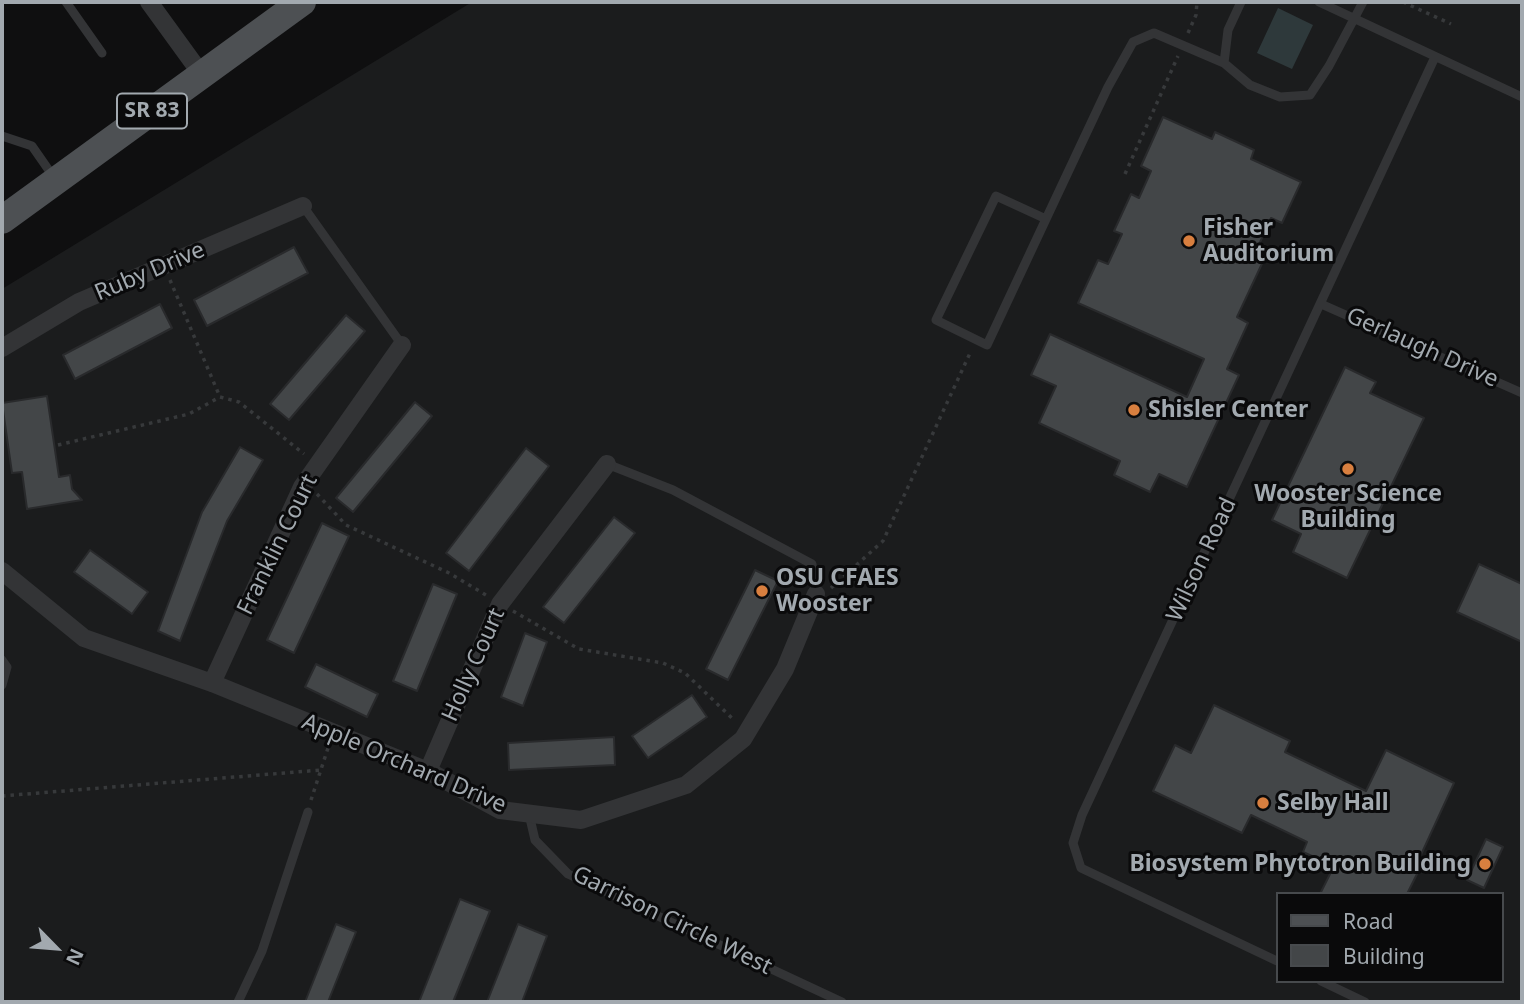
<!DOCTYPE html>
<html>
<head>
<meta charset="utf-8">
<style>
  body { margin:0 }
  #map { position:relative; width:1524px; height:1004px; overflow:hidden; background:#0f0f10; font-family:"Noto Sans",sans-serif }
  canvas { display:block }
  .frame { position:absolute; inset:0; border:4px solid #a2a9af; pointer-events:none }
  .legend { position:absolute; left:1276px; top:892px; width:228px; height:91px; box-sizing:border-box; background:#0a0a0b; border:2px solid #474a4d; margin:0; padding:9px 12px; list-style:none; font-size:21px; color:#a2a9af }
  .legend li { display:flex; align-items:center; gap:14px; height:35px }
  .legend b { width:35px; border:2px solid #474a4d }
  .north { position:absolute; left:21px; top:913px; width:70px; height:70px; -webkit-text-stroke:5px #0a0a0b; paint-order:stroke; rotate:115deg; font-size:19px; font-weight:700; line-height:28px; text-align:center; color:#a2a9af }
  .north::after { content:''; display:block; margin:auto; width:24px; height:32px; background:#a2a9af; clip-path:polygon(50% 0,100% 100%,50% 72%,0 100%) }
</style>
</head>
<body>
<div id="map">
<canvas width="1524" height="1004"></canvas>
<div class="frame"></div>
<ul class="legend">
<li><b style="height:9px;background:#4d5053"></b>Road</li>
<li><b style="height:19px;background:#434648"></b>Building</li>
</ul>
<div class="north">N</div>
</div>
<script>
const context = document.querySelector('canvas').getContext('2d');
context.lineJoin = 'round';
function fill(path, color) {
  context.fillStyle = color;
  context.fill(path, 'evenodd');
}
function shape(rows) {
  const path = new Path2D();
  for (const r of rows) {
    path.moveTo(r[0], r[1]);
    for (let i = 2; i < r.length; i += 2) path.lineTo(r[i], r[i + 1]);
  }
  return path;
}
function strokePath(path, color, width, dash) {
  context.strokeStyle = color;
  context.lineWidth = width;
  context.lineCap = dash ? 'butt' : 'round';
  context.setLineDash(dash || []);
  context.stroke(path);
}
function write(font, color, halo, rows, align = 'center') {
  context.font = font + ' "Noto Sans",sans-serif';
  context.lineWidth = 6;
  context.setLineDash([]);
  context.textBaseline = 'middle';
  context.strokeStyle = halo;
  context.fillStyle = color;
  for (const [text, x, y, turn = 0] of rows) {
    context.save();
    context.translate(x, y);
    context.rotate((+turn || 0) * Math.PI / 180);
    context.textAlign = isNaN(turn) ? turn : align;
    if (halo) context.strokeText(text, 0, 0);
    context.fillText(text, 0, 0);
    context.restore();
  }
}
fill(shape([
  [472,2,1522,2,1522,1002,2,1002,2,289],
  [1277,894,1501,894,1501,981,1277,981]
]), '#1b1c1d');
fill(shape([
  [1278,8,1313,25,1292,69,1257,53]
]), '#2e393b');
const building = shape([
  [1163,117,1212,139,1215,132,1254,150,1251,159,1301,182,1282,223,1271,218,1257,249,1267,253,1237,317,1248,323,1227,369,1239,375,1187,487,1159,474,1150,492,1114,475,1120,461,1039,423,1056,386,1031,375,1050,334,1187,397,1204,359,1078,303,1098,260,1108,264,1122,234,1114,231,1131,194,1139,198,1151,171,1141,166,1163,117],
  [294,247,308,273,207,326,194,300,294,247],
  [160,304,172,328,75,379,63,355,160,304],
  [346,315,365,331,289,420,270,404,346,315],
  [1345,367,1376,382,1370,393,1424,418,1347,578,1293,552,1301,534,1272,520,1345,367],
  [47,396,59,477,70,475,72,489,82,500,27,509,22,472,12,473,2,403,47,396],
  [415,402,432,416,353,512,336,498,415,402],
  [240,447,263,460,227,521,180,641,158,631,202,512,240,447],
  [526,448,549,466,469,571,446,553,526,448],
  [614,517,635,533,564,623,543,607,614,517],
  [322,523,349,536,294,653,267,640,322,523],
  [90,550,148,592,132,614,74,572,90,550],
  [1479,564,1522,584,1522,642,1457,612,1479,564],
  [755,570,778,581,728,680,706,669,755,570],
  [433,584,457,594,417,691,393,681,433,584],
  [525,633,547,642,523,706,501,697,525,633],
  [316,664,378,694,367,717,305,687,316,664],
  [692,695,707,717,648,758,632,736,692,695],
  [1214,705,1290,741,1285,752,1366,791,1386,750,1454,783,1414,870,1418,872,1407,894,1320,894,1334,866,1303,852,1307,842,1251,815,1242,833,1153,791,1175,745,1191,753,1214,705],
  [614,737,615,765,509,770,508,743,614,737],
  [1486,839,1503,847,1484,888,1467,880,1486,839],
  [460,899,490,911,453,1002,419,1002,460,899],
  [336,924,356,932,328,1002,305,1002,336,924],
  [518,924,547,936,522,1002,487,1002,518,924]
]);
fill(building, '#434648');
strokePath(building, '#292a2c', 2);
strokePath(shape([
  [1403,2,1451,24],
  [1188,33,1196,15,1197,2],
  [1125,174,1178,56],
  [170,280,220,397],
  [58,445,189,414,220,397,239,402,304,454],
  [317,494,346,525,449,573,486,595],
  [831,588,883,541,971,351],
  [513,611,579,649,663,663,685,673,735,721],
  [2,796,321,770],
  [311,800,328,748]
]), '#37393b', 3.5, [3.5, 5]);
strokePath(shape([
  [66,2,102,53],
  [1241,2,1228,30,1224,63,1250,85,1280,97,1310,95,1329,66,1363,2],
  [1319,2,1522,97],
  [2,136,32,146,55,179],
  [303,206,402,345],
  [1046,219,996,196,936,320,987,345,1046,219,1108,87,1133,42,1154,33,1224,63],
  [1321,304,1522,393],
  [607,464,673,490,812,564,816,594],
  [2,660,7,667,2,685],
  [529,814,535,840,568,874,842,1002],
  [1277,961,1081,868,1073,843,1082,815,1435,57],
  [1321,981,1365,1002],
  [238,1002,262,951,308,812]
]), '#333436', 9);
strokePath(shape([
  [149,2,202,75],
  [2,348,79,302,303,206],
  [2,571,84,638,212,683,428,771,500,810,581,820,686,785,743,739,785,669,816,594],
  [212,683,302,487,402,345],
  [428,771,500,604,607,464]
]), '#333436', 18);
strokePath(shape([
  [2,220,302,2]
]), '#4d5053', 28);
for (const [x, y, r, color] of [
  [1189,241,7,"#d87f3f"],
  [1134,410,7,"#d87f3f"],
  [1348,469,7,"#d87f3f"],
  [762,591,7,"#d87f3f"],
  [1263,803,7,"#d87f3f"],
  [1485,864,7,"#d87f3f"]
]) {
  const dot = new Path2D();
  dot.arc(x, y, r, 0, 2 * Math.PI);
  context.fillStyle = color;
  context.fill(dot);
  strokePath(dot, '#0a0a0b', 2.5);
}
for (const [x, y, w] of [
  [152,111,70]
]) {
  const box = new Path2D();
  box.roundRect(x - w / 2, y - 17.5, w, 35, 5);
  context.fillStyle = '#0a0a0b';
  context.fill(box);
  strokePath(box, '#a2a9af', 2);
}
write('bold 21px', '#a2a9af', null, [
  ["SR 83",152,111]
]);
write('bold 23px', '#a2a9af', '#0a0a0b', [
  ["Fisher",1203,228],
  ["Auditorium",1203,254],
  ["Shisler Center",1148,410],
  ["Wooster Science",1348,494,"center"],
  ["Building",1348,520,"center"],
  ["OSU CFAES",776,578],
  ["Wooster",776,604],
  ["Selby Hall",1277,803],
  ["Biosystem Phytotron Building",1471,864,"right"]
], 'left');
write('23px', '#a2a9af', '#0a0a0b', [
  ["Ruby Drive",150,272,-23],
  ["Gerlaugh Drive",1422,348,24],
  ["Franklin Court",278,545,-64],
  ["Wilson Road",1202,560,-65],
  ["Holly Court",474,665,-66],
  ["Apple Orchard Drive",404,764,23],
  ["Garrison Circle West",672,921,26]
]);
</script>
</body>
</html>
